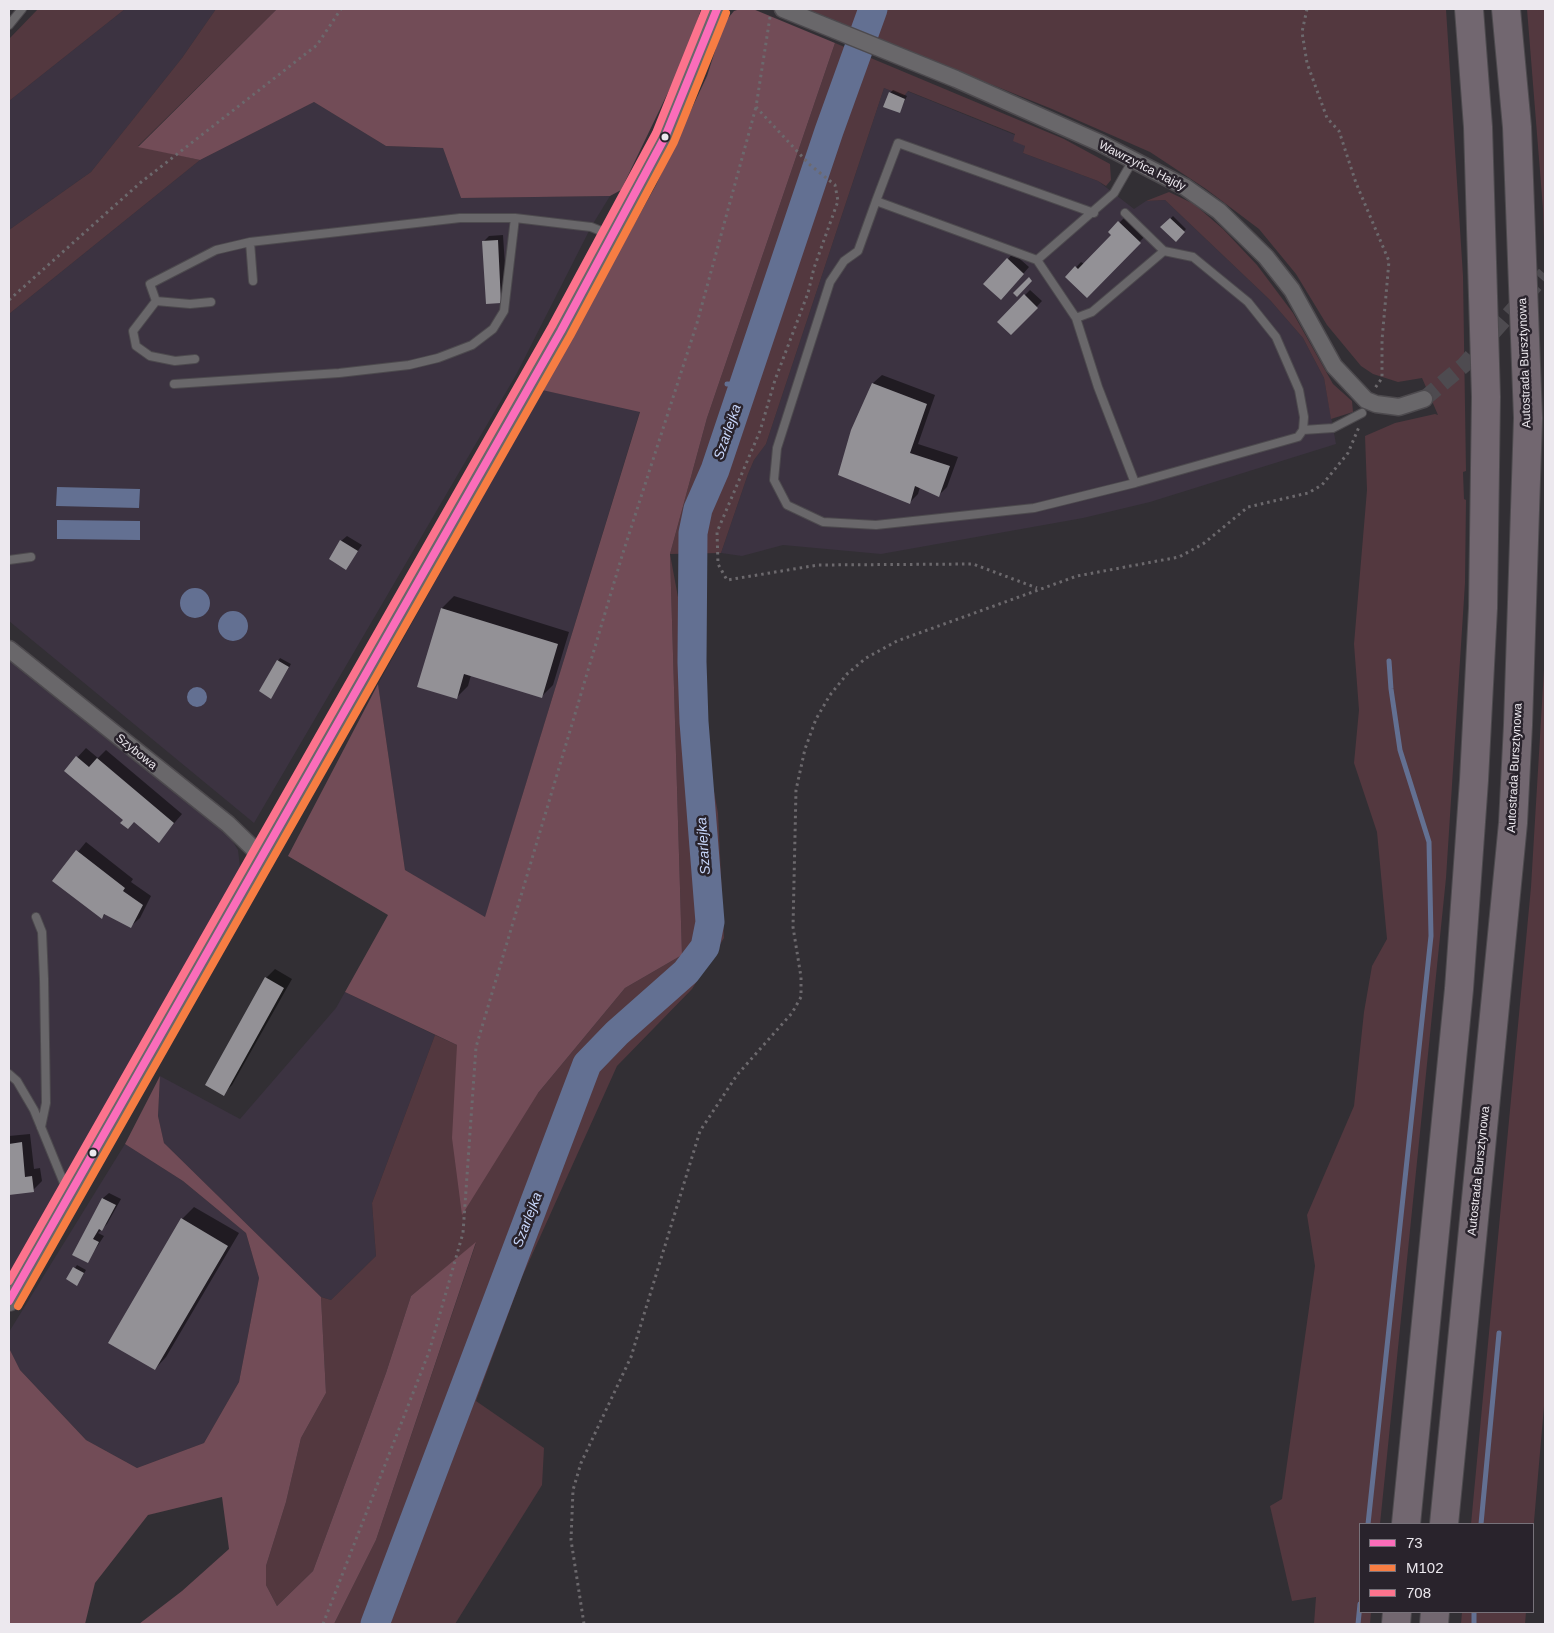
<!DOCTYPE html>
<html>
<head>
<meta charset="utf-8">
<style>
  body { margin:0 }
  #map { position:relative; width:1554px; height:1633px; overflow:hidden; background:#322f34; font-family:Arial,sans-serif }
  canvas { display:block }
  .frame { position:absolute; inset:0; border:10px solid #ece8ee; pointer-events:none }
  .legend { position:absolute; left:1359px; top:1523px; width:175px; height:90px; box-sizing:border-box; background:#29232c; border:1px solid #77727a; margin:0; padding:6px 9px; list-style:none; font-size:15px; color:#ece8ee }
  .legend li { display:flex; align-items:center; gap:10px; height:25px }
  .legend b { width:25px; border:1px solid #77727a }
</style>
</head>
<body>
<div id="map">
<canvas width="1554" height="1633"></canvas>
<div class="frame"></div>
<ul class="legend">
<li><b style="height:6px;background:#fb6dba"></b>73</li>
<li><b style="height:6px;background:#f77d43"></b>M102</li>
<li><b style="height:6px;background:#fc738d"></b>708</li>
</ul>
</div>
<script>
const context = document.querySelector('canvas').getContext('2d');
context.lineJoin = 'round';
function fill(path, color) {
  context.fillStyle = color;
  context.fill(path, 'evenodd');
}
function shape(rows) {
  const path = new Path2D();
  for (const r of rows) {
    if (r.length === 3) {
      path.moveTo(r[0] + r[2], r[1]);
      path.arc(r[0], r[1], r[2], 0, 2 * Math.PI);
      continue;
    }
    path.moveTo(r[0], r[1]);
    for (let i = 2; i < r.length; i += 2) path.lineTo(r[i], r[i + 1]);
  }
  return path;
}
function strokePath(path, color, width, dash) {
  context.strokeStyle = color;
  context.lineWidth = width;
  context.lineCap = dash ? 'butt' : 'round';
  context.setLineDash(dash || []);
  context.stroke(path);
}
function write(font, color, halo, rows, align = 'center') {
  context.font = font + ' Arial,sans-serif';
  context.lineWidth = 5;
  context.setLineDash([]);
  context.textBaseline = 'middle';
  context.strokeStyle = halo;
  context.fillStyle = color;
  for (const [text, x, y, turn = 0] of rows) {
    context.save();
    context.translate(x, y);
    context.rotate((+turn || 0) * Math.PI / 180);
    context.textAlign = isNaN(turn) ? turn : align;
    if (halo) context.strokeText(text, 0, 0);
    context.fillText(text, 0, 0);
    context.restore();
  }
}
fill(shape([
  [125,9,216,9,182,58,91,172,9,230,9,101],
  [884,88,904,96,907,91,1015,135,1025,146,1023,153,1098,181,1134,209,1146,201,1165,200,1270,300,1303,338,1324,378,1336,444,1150,502,1083,518,881,554,783,545,742,556,721,553,748,474,754,460,766,444],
  [314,102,386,146,443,148,461,198,610,196,591,227,516,375,254,823,9,621,9,314,200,160],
  [542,390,640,411,485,918,405,870,378,684],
  [9,661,230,837,238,850,240,867,227,899,9,1283],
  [345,992,435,1035,372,1203,376,1256,331,1300,321,1297,164,1143,158,1116,160,1076,240,1119,336,1008],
  [125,1144,183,1181,246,1233,259,1278,239,1382,204,1443,137,1468,86,1440,20,1370,9,1348,9,1332]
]), '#3c3341');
fill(shape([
  [38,9,125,9,9,101,9,39],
  [216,9,277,9,138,146,200,160,9,314,9,230,91,172,182,58],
  [805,9,1446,9,1463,276,1466,471,1463,472,1464,499,1466,500,1465,583,1446,878,1380,1524,1360,1524,1360,1612,1371,1612,1370,1624,1314,1624,1316,1597,1292,1601,1270,1506,1282,1499,1315,1266,1307,1215,1354,1106,1364,1012,1372,966,1387,939,1377,832,1354,763,1359,710,1354,644,1367,490,1365,436,1395,423,1435,414,1438,415,1422,378,1398,382,1373,374,1361,366,1327,325,1296,274,1259,229,1206,189,1150,152,1052,109],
  [1527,9,1545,9,1545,269,1543,209],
  [835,43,1064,139,1110,164,1111,180,1106,186,1098,181,1023,153,1025,146,1013,141,1015,134,908,91,904,96,884,88,766,444,754,460,748,474,721,553,670,554,718,813,724,938,692,989,617,1066,522,1277,476,1401,544,1448,542,1485,455,1624,334,1624,376,1540,476,1243,411,1296,386,1373,313,1571,277,1606,266,1585,266,1566,286,1502,301,1438,326,1393,321,1297,331,1300,376,1256,372,1203,435,1035,457,1045,538,1093,625,988,682,955,670,554,707,418],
  [1169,192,1194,204,1223,229,1257,265,1293,313,1333,384,1352,401,1353,412,1331,419,1324,378,1303,338,1270,300,1165,200,1146,201],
  [1545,653,1545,1395,1533,1533,1533,1524,1471,1524,1531,887],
  [1462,1612,1526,1612,1525,1624,1461,1624]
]), '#53383f');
fill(shape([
  [277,9,701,9,686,55,621,190,610,196,461,198,443,148,386,146,314,102,200,160,138,147],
  [740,9,753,9,835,43,707,418,670,554,682,955,625,988,538,1093,462,1215,452,1138,457,1045,345,992,388,915,288,856,378,684,405,870,485,917,640,412,542,390,656,185,707,76,724,23,734,11],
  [160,1076,158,1116,164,1143,321,1297,326,1393,301,1438,286,1502,266,1566,266,1585,277,1606,313,1571,386,1373,411,1296,476,1242,376,1540,334,1624,139,1624,182,1591,229,1549,222,1497,148,1515,95,1583,85,1624,9,1624,9,1348,20,1370,86,1440,137,1468,204,1443,239,1382,259,1278,246,1233,183,1181,125,1144]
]), '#724c57');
fill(shape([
  [57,487,140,489,139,508,56,506],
  [57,520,140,521,140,540,57,539],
  [195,603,15],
  [233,626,15],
  [197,697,10]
]), '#637092');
fill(shape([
  [893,90,907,96,899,112,890,93],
  [1128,214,1148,233,1087,296,1067,277,1081,262,1084,264,1113,235,1110,232],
  [1173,216,1186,229,1176,240,1162,227],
  [503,235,507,296,501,302,483,242,489,236],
  [1013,253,1029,267,1007,293,1008,259],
  [1030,290,1042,301,1011,334,999,322],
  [882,375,935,395,918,444,958,457,947,487,938,496,920,487,918,494,909,503,873,383],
  [347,536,362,545,346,568,341,541],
  [454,596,569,632,553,685,541,697,471,675,468,686,456,698,419,686,442,608],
  [280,658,291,664,273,695,278,661],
  [86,748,98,758,106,750,182,814,159,841,135,821,125,819,65,771],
  [86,842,133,879,131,882,151,896,140,918,131,926,105,914,102,918,54,881],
  [275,969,292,979,232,1085,223,1094,266,978],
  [30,1134,34,1169,40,1168,42,1181,33,1190,9,1193,9,1136],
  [109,1193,121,1199,107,1224,98,1233,104,1236,87,1262,73,1254,103,1198],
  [194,1207,239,1233,166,1357,155,1369,182,1219],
  [77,1265,86,1270,79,1282,68,1279]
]), '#0007');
strokePath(shape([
  [727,384,744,385],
  [1368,1524,1431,936,1429,842,1400,750,1391,689,1389,661],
  [1481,1524,1499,1333],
  [1358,1624,1360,1604],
  [1474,1624,1474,1612]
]), '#637092', 5);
strokePath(shape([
  [375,1624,587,1064,617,1033,686,972,705,947,710,922,694,722,692,662,693,533,698,509,715,470,829,131,873,9]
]), '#637092', 29);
fill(shape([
  [889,92,905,99,900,113,883,107],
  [1170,218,1185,232,1176,242,1160,227],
  [1118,221,1141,243,1087,298,1065,277,1075,266,1078,269,1111,235,1108,232],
  [498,240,501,303,486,304,482,241],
  [1007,258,1024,274,1001,300,983,284],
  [1029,277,1032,281,1017,297,1013,293],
  [1024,294,1038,308,1011,335,997,322],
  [872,383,927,404,910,453,950,466,939,497,915,486,910,504,838,475,851,430],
  [340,540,358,551,346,570,329,559],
  [441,608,558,644,542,698,464,674,457,699,417,687],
  [277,660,289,667,271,699,259,691],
  [76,756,89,767,97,758,174,823,159,843,134,822,128,829,120,823,123,820,64,771],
  [76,850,125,888,123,891,143,905,131,928,104,914,102,919,52,881],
  [265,977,284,988,224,1096,205,1085],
  [22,1142,25,1177,32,1176,34,1192,9,1195,9,1144],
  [102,1198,116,1205,102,1231,99,1229,93,1239,99,1242,88,1263,72,1255],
  [181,1218,228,1246,155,1370,108,1343],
  [73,1267,84,1273,77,1286,66,1279]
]), '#939196');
strokePath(shape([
  [1424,399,1464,365,1545,274]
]), '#4e4b50', 16, [16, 8]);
const service = shape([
  [9,25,22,9],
  [1133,160,1114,193,1037,260,876,201,858,251,844,261,830,282,777,448,774,480,787,505,823,522,876,525,1034,508,1135,483],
  [876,201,898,143,1094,213],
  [250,242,253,281],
  [1037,260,1076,318,1092,312,1164,251,1125,213],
  [156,301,133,331,136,346,150,356,175,361,195,359],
  [211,302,190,304,156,301,150,284,216,250,250,242,373,228,460,218,515,218,591,227,611,235],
  [1076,318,1098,387,1135,483,1298,437,1303,430,1304,417,1299,390,1276,337,1248,302,1193,257,1164,251],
  [174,384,339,373,409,365,438,358,472,345,493,329,504,311,515,218],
  [1303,430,1333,428,1362,413],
  [9,560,31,557],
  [36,917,42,932,44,979,46,1103,41,1127],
  [9,1074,17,1081,34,1110,68,1193]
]);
const minor = shape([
  [783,9,956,79,1100,143,1185,187,1219,211,1266,257,1292,290,1334,366,1366,400,1376,404,1399,407,1424,399],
  [9,649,228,824,261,856]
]);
const tertiary = shape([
  [9,1301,561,331,665,137,717,9]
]);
const motorway = shape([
  [1406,1524,1459,989,1474,780,1483,608,1486,397,1478,127,1469,9],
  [1444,1524,1513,823,1518,725,1528,418,1517,127,1506,9],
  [1396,1624,1397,1612],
  [1434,1624,1435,1612]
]);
strokePath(service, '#4d4a4e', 10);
strokePath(minor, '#4d4a4e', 19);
strokePath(tertiary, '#4d4a4e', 22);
strokePath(motorway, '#4d4a4e', 30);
strokePath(shape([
  [1307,9,1302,32,1307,63,1327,118,1339,131,1356,183,1389,261,1382,340,1382,378,1375,388],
  [770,17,756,107,809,164,835,185,838,201,814,268,808,293,775,380,760,431,717,532,718,564,727,580,818,565,973,564,1037,588],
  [9,300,140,183,317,45,341,9],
  [323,1624,429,1352,463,1233,476,1047,622,556,697,323,756,107],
  [584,1624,571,1540,573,1490,581,1463,631,1357,700,1131,737,1075,792,1013,801,997,801,977,793,927,796,790,805,749,816,719,830,695,847,674,866,658,897,641,1077,576,1179,557,1203,544,1248,507,1308,493,1322,485,1348,453,1359,427]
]), '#6c696d', 3, [2.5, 4]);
strokePath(service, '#69676a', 8);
strokePath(minor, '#69676a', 16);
strokePath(tertiary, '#69676a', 20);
strokePath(motorway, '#726770', 28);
strokePath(shape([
  [9,1301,561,331,665,137,717,9]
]), '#fb6dba', 8);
strokePath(shape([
  [18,1306,570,336,674,142,726,13]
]), '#f77d43', 8);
strokePath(shape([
  [9,1281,552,326,656,133,706,9]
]), '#fc738d', 8);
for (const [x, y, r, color] of [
  [665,137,4.5,"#ece8ee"],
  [93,1153,4.5,"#ece8ee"]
]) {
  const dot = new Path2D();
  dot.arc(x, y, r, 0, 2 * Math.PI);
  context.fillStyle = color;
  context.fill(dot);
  strokePath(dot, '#29232c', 2);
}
write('12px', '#ece8ee', '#29232c', [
  ["Wawrzyńca Hajdy",1142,166,27],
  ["Autostrada Bursztynowa",1525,363,-92],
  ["Szybowa",136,752,39],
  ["Autostrada Bursztynowa",1515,768,-87],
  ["Autostrada Bursztynowa",1479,1171,-84]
]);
write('italic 14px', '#c8d7fc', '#29232c', [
  ["Szarlejka",728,432,-71],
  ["Szarlejka",704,846,-94],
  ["Szarlejka",528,1220,-69]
]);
</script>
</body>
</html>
